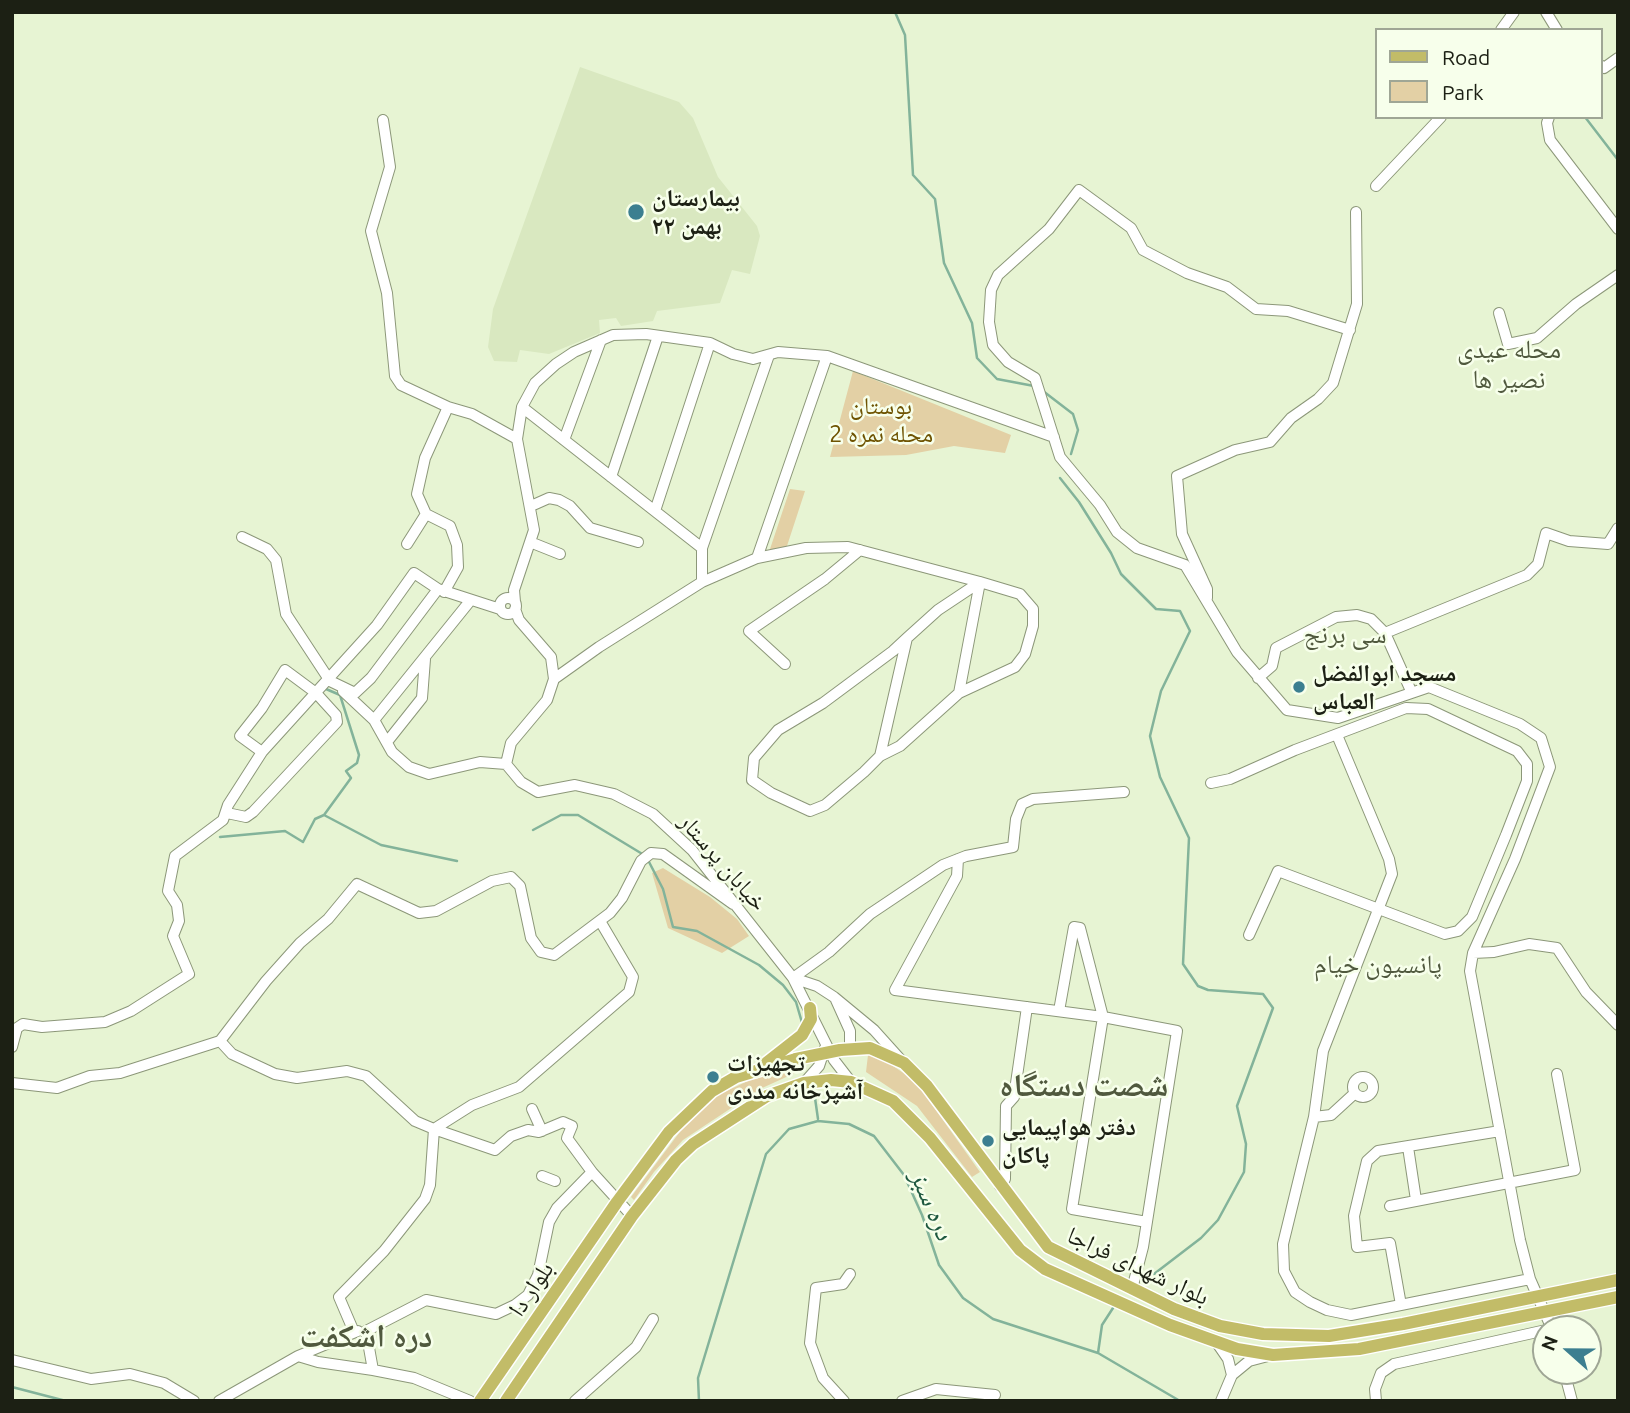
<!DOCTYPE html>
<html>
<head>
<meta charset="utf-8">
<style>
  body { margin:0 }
  #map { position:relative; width:1630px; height:1413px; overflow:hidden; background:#e7f4d3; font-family:Ubuntu,sans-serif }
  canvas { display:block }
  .frame { position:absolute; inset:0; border:14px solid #1c2014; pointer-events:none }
  .legend { position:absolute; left:1375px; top:28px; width:228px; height:91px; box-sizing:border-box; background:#f7ffeb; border:2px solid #9fa695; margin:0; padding:9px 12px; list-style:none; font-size:21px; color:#1c2014 }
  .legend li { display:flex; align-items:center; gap:14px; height:35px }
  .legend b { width:35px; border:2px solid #9fa695 }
  .north { position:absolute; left:1532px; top:1315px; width:70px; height:70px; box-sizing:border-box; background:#f7ffeb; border:2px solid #9fa695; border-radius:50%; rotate:291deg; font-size:19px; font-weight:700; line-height:28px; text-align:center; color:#1c2014 }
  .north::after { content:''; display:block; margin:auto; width:24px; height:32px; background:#3c7f90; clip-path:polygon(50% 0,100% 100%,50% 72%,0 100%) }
</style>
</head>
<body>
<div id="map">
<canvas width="1630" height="1413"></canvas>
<div class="frame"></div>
<ul class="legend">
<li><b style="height:9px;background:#c2bc68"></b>Road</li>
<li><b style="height:19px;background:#e3d0a5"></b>Park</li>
</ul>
<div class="north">N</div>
</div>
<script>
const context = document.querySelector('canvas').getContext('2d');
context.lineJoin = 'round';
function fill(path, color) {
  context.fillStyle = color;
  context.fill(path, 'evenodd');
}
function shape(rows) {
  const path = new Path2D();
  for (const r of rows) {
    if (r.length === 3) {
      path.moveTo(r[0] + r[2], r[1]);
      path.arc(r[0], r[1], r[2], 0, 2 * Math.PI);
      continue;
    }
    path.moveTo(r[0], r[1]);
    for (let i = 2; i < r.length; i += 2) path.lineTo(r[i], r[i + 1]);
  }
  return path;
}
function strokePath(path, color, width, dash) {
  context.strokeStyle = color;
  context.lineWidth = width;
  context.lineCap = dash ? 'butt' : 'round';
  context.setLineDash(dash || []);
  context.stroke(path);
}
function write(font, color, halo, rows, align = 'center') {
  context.font = font + ' Ubuntu,"Noto Naskh Arabic",sans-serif';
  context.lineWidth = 5;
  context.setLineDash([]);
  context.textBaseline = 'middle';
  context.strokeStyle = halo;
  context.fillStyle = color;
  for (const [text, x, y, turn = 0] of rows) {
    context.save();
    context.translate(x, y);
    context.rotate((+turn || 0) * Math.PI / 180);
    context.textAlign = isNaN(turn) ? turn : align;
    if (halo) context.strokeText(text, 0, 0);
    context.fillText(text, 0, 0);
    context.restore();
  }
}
fill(shape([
  [580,67,679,102,693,118,718,177,757,226,760,236,750,274,732,270,720,303,657,311,653,321,621,326,616,318,599,320,600,333,549,354,520,350,517,362,494,361,488,347,493,309]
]), '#d9e8c0');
fill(shape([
  [853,371,1011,435,1005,453,954,446,906,455,830,457],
  [790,489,805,491,786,549,769,552],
  [663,868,710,897,737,919,749,936,722,953,668,928,652,873],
  [868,1055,887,1062,905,1074,923,1092,980,1172,972,1177,917,1106,866,1072],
  [788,1068,795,1069,795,1073,760,1089,683,1140,654,1172,634,1200,631,1197,688,1121,718,1095,769,1071]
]), '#e3d0a5');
strokePath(shape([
  [895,12,905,35,913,175,935,199,944,263,972,323,977,358,997,379,1034,386],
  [1585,117,1618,160],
  [1043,391,1073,414,1078,430,1071,454],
  [1060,478,1079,502,1111,553,1121,574,1156,609,1180,611,1190,631,1161,691,1150,736,1160,777,1189,838,1183,964,1198,986,1208,990,1263,994,1273,1008,1237,1106,1246,1144,1244,1172,1218,1220,1201,1238,1154,1274],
  [324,815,351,778,346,771,357,763,359,755,340,695,326,689],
  [533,830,561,815,578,815,644,855],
  [220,837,285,831,303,842,315,819,324,815,381,845,457,861],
  [648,860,663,889,673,927,697,931,759,965,783,985,796,1002,803,1026],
  [815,1098,818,1119],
  [1098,1353,1102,1325,1113,1308],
  [12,1387,66,1401],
  [699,1401,698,1378,766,1154,789,1129,818,1121,849,1124,874,1136,904,1175,922,1215,939,1265,963,1298,993,1319,1098,1353,1180,1401]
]), '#83b39a', 2.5);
const minor = shape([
  [1546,12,1557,30],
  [1501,30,1514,12],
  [1600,65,1604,68,1618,58],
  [1549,117,1547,123,1550,140,1618,229],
  [383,120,390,167,371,231,387,293,395,376,401,385,448,407],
  [1376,186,1441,117],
  [1499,313,1508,344,1537,338,1576,304,1618,275],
  [1350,330,1288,311,1256,309,1227,287,1187,273,1143,250,1131,228,1079,190,1049,229,998,275,991,290,989,322,993,345,1008,362,1035,378,1060,457,1100,505,1117,532,1137,548,1185,565,1237,652,1287,710,1338,718,1429,687,1520,724,1541,738,1550,767,1515,859,1473,953,1470,971,1520,1240,1530,1279,1552,1329],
  [522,407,702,548,702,582],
  [564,440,601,340],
  [611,477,658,336],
  [531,506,549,498,559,500,570,506,590,528,638,542],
  [655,511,710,343],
  [426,514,450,526,457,545,458,567,444,592],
  [242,537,267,549,276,560,286,614,330,681,355,693,371,678,438,589],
  [530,542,560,554],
  [407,544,426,514,417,494,425,458,448,407,472,414,517,439],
  [702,548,769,355],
  [757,558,827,356],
  [1207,598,1207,589,1182,534,1177,476,1235,450,1270,442,1291,418,1318,399,1333,383,1357,304,1356,212],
  [508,606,8],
  [515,602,514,590,534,530,517,439,522,407,535,383,556,364,574,352,613,335,646,334,710,343,733,354,753,359,778,352,827,356,1054,437],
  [515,609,519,620,551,657,554,679,547,700,511,743,506,764,521,782,538,792,575,785,614,794,653,814,692,850,793,978,834,1060,851,1082],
  [1385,633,1527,575,1538,564,1546,533,1569,541,1608,544,1618,528],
  [907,638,880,756,864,772,825,805,810,811,771,793,752,780,754,758,778,730,823,703,893,651,907,638,938,610,980,582],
  [785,664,749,631,825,579,860,550],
  [1258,678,1272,666,1276,648,1336,617,1357,615,1371,619,1385,633,1411,691],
  [554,679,599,647,702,582,757,558,806,548,848,547,980,582],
  [343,691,374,720,392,752,409,767,429,774,480,762,506,764],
  [374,720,470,601],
  [1337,735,1389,859,1392,874,1323,1051,1314,1117,1283,1244,1284,1271,1295,1292,1310,1302,1327,1310,1351,1315,1530,1279],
  [387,742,422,698,425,659],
  [880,756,900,746,959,693,1015,667,1025,654,1033,626,1033,609,1020,594,980,582,959,693],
  [1211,783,1230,779,1295,750,1406,708,1428,709,1517,751,1527,764,1527,781,1506,835,1472,917,1458,931,1445,934,1278,871,1249,935],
  [227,813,246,817,253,812,337,722,336,715,316,693,285,670,262,708,240,736,262,752],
  [958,859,957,876,895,990,1103,1017,1177,1031,1143,1247,1132,1289],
  [1473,953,1494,952,1529,944,1557,948,1586,992,1618,1025],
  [793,978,829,952,870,914,943,865,966,856,1013,847,1016,819,1022,804,1033,799,1124,792],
  [793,978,817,986,834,997,874,1030,901,1060],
  [836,1000,850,1031,850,1048],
  [1059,1011,1074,927,1080,928,1103,1017,1072,1209,1147,1222],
  [220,1041,232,1054,275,1074,297,1078,347,1071,366,1076,415,1121,434,1129,430,1185,425,1199,384,1251,339,1297,354,1332],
  [12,1047,17,1028,23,1024,42,1027,105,1022,131,1011,189,974,173,936,179,921,177,905,168,891,175,856,223,820,228,805,262,752,377,625,414,573,438,589,500,609],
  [1363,1087,10],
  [12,1083,57,1088,90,1076,120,1073,220,1041,266,981,300,943,328,919,357,884,419,913,436,911,492,881,511,877,520,886,531,938,541,952,554,955,610,913,622,898,641,861,651,853,663,854,733,904],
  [804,1083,819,1066,825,1048],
  [532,1109,542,1131],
  [1314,1117,1331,1115,1355,1093],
  [434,1129,472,1105,519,1087,629,992,633,977,600,921],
  [434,1129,495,1150,511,1136,528,1130,539,1132,563,1122,572,1126,567,1138,592,1172],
  [1408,1147,1416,1200],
  [542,1176,555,1181],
  [1000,1186,1005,1179,1006,1106,1014,1097,1027,1007],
  [1390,1206,1575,1170,1557,1074],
  [1401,1305,1390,1243,1357,1247,1354,1216,1367,1161,1378,1151,1500,1131],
  [358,1331,298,1356,318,1362,373,1370],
  [1217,1343,1228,1359,1232,1375,1249,1361,1268,1356],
  [12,1360,91,1379,130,1374,164,1383,194,1401],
  [1564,1371,1572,1401],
  [219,1401,298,1356],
  [470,1401,414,1378,373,1370,366,1331,426,1300,496,1314,515,1305,528,1295,538,1275,549,1222,557,1208,592,1172,632,1216],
  [575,1401,636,1347,653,1319],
  [844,1401,823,1378,810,1343,816,1288,843,1284,850,1274],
  [902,1401,936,1389,995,1395],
  [1221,1401,1232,1375],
  [1376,1401,1375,1389,1381,1373,1394,1364,1546,1330]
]);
const major = shape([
  [840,1050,870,1048,904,1063,927,1086,1048,1247,1174,1309,1220,1326,1263,1334,1329,1336,1403,1324,1618,1280],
  [765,1064,802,1035,811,1019,810,1008],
  [480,1401,617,1202,669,1132,712,1091,736,1077,796,1059],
  [506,1401,632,1216,676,1160,693,1144,767,1096,804,1083,831,1080,851,1082,893,1101,930,1138,1020,1250,1045,1269,1170,1325,1237,1349,1273,1355,1359,1349,1618,1297]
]);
strokePath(minor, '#8c9779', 12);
strokePath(major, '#fff', 15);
strokePath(minor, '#fff', 10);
strokePath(major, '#c2bc68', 12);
const majorBridge = shape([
  [796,1059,840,1050]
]);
strokePath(majorBridge, '#fff', 15, []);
strokePath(majorBridge, '#c2bc68', 12);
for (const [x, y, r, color] of [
  [636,212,9,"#3c7f90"],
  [1299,687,7,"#3c7f90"],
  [713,1077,7,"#3c7f90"],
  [988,1141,7,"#3c7f90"]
]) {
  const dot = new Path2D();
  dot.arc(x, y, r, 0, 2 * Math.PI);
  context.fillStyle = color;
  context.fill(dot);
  strokePath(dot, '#f7ffeb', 2.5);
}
write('bold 24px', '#1c2014', '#f7ffeb', [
  ["بیمارستان",652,198],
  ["۲۲ بهمن",652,226],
  ["مسجد ابوالفضل",1313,673],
  ["العباس",1313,701],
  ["تجهیزات",727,1063],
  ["آشپزخانه مددی",727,1091],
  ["دفتر هواپیمایی",1002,1127],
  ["پاکان",1002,1155]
], 'left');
write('24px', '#6e5301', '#f7ffeb', [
  ["بوستان",881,406],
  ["محله نمره 2",881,434]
]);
write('24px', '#1c2014', '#f7ffeb', [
  ["خیابان پرستار",723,862,49],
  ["بلوار شهدای فراجا",1138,1266,25],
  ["بلوار دا",531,1289,-56]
]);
write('26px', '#50593e', '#f7ffeb', [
  ["محله عیدی",1509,349],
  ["نصیر ها",1509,379],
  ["سی برنج",1345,634],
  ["پانسیون خیام",1378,964]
]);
write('italic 26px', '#1e583f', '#f7ffeb', [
  ["دره سبز",932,1205,67]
]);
write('bold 32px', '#50593e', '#f7ffeb', [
  ["شصت دستگاه",1084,1085],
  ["دره اشکفت",366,1336]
]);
</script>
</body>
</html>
